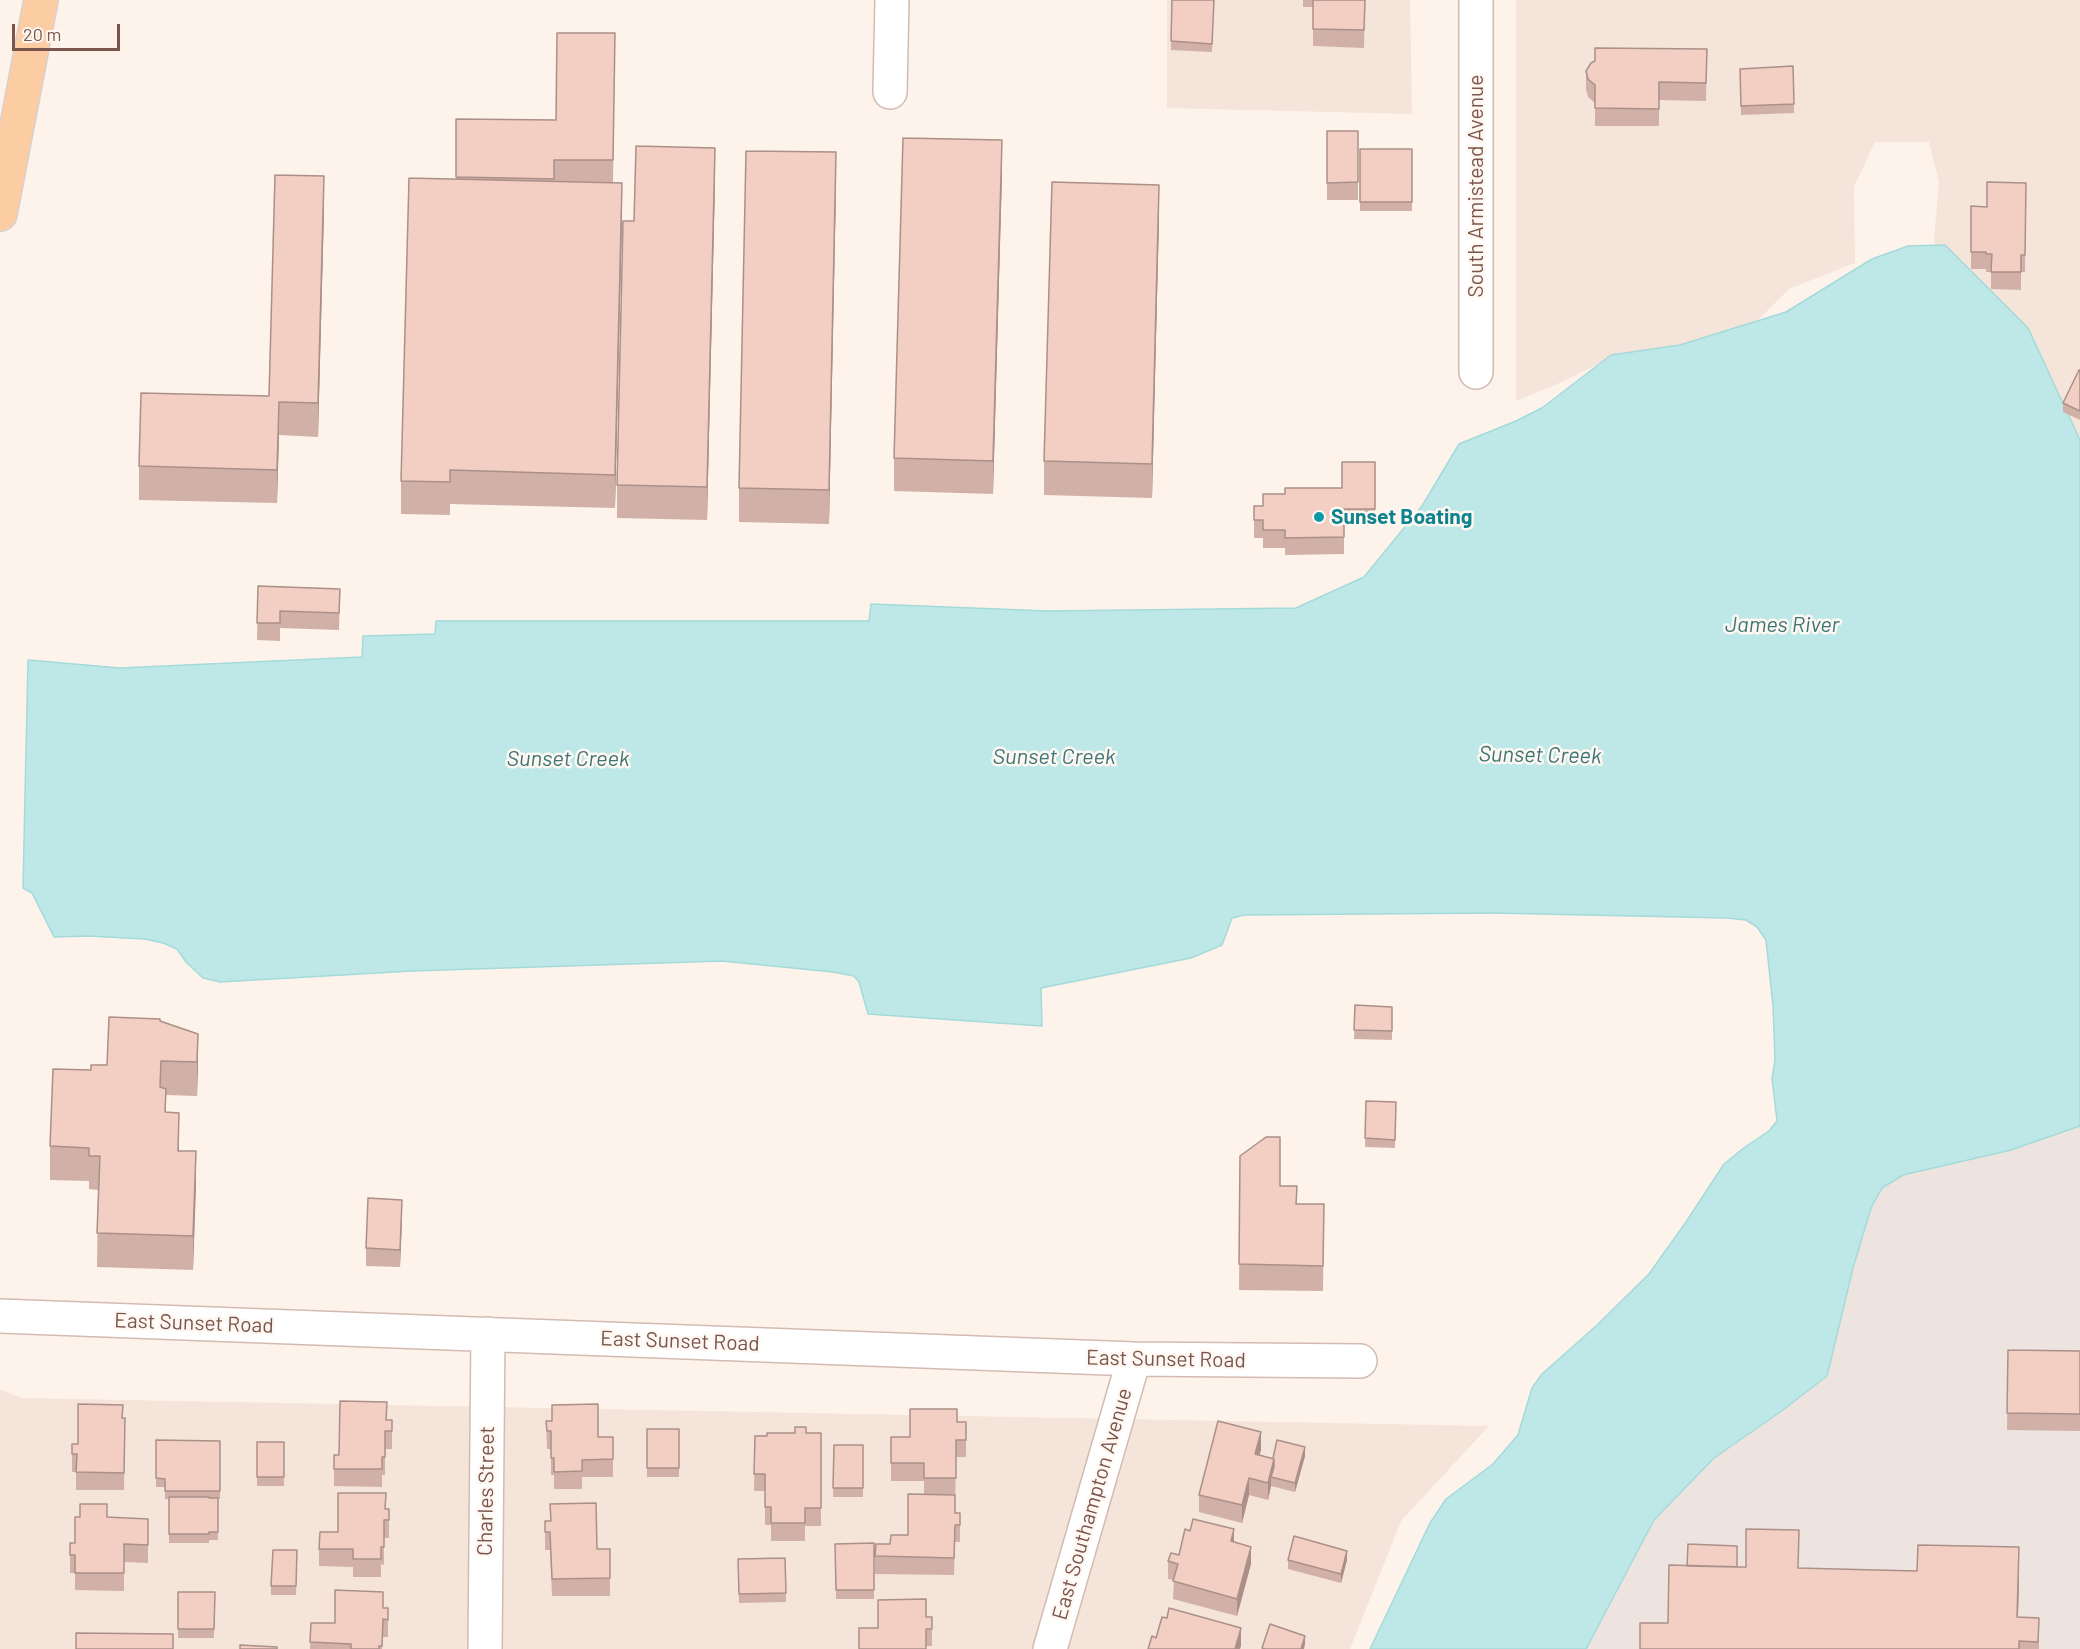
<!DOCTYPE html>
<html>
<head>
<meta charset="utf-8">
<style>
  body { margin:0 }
  #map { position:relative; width:2080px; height:1649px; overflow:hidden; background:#fdf3eb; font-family:Barlow,sans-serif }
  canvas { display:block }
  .scale { position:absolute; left:12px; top:24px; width:108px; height:27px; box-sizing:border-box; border:3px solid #7a554c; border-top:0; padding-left:8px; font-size:18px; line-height:21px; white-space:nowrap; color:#7a554c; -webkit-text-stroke:4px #fff8f2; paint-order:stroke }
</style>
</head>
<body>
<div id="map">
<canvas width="2080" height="1649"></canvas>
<div class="scale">20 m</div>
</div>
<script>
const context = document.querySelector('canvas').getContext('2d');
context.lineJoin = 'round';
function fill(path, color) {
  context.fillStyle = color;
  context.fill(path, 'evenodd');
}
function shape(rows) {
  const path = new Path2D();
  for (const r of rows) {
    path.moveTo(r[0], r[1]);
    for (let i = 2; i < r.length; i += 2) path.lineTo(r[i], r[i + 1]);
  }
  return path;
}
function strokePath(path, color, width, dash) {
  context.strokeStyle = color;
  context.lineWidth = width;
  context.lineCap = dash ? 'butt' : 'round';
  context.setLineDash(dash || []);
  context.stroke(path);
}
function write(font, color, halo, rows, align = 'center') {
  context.font = font + ' Barlow,sans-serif';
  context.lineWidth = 5;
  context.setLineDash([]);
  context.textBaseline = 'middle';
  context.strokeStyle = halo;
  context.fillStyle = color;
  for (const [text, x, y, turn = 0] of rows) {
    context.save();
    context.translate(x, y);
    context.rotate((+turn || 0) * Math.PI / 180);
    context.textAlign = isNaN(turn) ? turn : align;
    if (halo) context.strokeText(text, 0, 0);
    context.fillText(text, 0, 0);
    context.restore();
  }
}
fill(shape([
  [1167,0,1410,0,1412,114,1167,108],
  [1516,0,2080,0,2080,485,1944,286,1934,240,1939,182,1929,142,1875,142,1854,187,1855,263,1789,289,1754,324,1695,371,1604,361,1555,385,1516,401],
  [0,1389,21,1398,1489,1426,1401,1521,1350,1649,0,1649]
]), '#f5e4d9');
fill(shape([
  [2080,1097,2080,1649,1496,1649,1817,1186]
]), '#ede4e0');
const water = shape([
  [1945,245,2028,328,2080,440,2080,1126,2011,1150,1903,1175,1882,1188,1871,1208,1853,1268,1827,1376,1783,1410,1714,1458,1654,1520,1586,1649,1370,1649,1430,1523,1446,1499,1493,1464,1518,1435,1532,1388,1542,1374,1596,1326,1649,1274,1686,1222,1724,1164,1745,1147,1769,1131,1777,1121,1772,1078,1775,1060,1773,1006,1766,940,1757,927,1746,920,1727,918,1493,913,1244,915,1232,918,1222,945,1191,958,1041,988,1042,1026,868,1014,859,982,854,976,833,972,722,961,412,971,220,982,203,978,186,962,177,949,163,943,145,939,88,936,54,937,32,893,23,888,28,660,120,668,362,657,363,636,435,634,436,621,869,621,871,604,1048,611,1296,608,1364,577,1422,506,1459,444,1516,421,1542,408,1611,355,1680,345,1786,312,1872,259,1908,246,1945,245]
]);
fill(water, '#bee8e7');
strokePath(water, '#a4dada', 1.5);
const minor = shape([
  [1476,0,1476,372],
  [890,92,892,0],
  [0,1316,1134,1359,1360,1361],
  [485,1649,488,1334],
  [1050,1649,1134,1359]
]);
const major = shape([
  [0,214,41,0]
]);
strokePath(minor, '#d3bbb2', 36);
strokePath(major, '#dacfcd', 36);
strokePath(minor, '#fff', 33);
strokePath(major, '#fccda3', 33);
fill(shape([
  [1172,0,1214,0,1212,52,1171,50],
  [1303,0,1365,0,1364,48,1313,46,1313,7,1303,7],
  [615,33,613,183,622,217,615,508,450,504,450,515,401,514,401,481,456,179,456,119,556,120],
  [1707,49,1706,101,1659,100,1659,126,1595,126,1595,103,1588,97,1586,89,1586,71],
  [1793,66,1794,113,1741,115,1740,69],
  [1327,131,1358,131,1358,200,1327,200],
  [1360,149,1412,149,1412,211,1360,211],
  [1002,174,993,494,894,491,894,458],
  [715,181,707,520,617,518,617,485,634,221],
  [2026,183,2025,272,2021,272,2021,290,1991,289,1991,272,1986,272,1986,269,1971,269,1971,206,1987,207],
  [836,186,829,524,739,522,739,488],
  [324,210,318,437,279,435,277,503,139,500,139,466,269,396],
  [1159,218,1152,498,1044,495,1044,461],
  [2080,370,2080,420,2063,412,2063,403],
  [1375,462,1375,526,1344,526,1344,554,1285,555,1285,548,1263,548,1263,538,1254,538,1254,506,1263,506,1285,494,1342,488],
  [258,586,340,589,339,630,280,628,280,641,257,640],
  [1355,1005,1392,1007,1392,1040,1354,1039],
  [160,1021,198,1034,197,1096,166,1095,166,1112,179,1151,196,1185,193,1270,97,1267,98,1190,89,1189,89,1181,50,1180,50,1146,91,1070,107,1065],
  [1366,1101,1396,1102,1395,1148,1365,1147],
  [1240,1156,1280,1186,1297,1204,1324,1204,1323,1291,1239,1290],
  [402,1218,400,1267,366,1266,366,1248],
  [2008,1350,2080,1351,2080,1431,2007,1430],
  [123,1418,125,1418,124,1490,76,1490,76,1472,72,1472,72,1444,78,1444],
  [392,1420,392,1449,385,1449,385,1475,382,1475,382,1487,334,1486,334,1455,339,1455],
  [546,1421,598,1437,613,1437,613,1477,582,1477,582,1489,554,1489,554,1475,551,1475,551,1449,547,1449],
  [957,1422,966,1422,966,1457,956,1457,955,1513,960,1513,960,1542,955,1542,954,1575,875,1574,875,1556,890,1544,908,1535,924,1494,924,1481,891,1481,891,1437,910,1437],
  [647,1429,679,1429,679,1477,647,1477],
  [806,1433,821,1433,821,1526,805,1526,805,1541,771,1541,771,1525,765,1525,765,1491,754,1491,755,1436],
  [156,1440,220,1441,220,1499,218,1499,218,1540,209,1540,209,1543,169,1543,169,1499,165,1499,165,1487,156,1487],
  [257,1442,284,1442,284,1486,257,1486],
  [834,1445,863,1445,863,1497,833,1497],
  [1261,1450,1259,1455,1273,1458,1305,1456,1295,1492,1271,1486,1268,1500,1249,1495,1242,1523,1199,1512,1199,1495],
  [550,1504,597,1549,610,1549,610,1596,552,1596,550,1550,545,1550,545,1521,550,1521],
  [386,1509,389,1509,389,1538,384,1538,384,1565,381,1564,381,1577,353,1577,353,1567,319,1566,319,1549,338,1532],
  [107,1517,148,1519,148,1563,124,1562,124,1591,75,1590,75,1573,70,1573,70,1543,75,1543],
  [1234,1542,1251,1564,1237,1616,1173,1599,1174,1580,1168,1579,1168,1561,1179,1555],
  [874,1543,874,1599,836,1599,835,1544],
  [297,1550,296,1595,271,1595,271,1586],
  [785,1558,786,1602,739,1603,738,1559],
  [1288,1560,1347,1560,1341,1583,1288,1569],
  [1737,1567,1799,1568,2019,1581,2018,1617,2039,1618,2039,1649,1640,1649],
  [178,1592,215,1592,214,1638,178,1638],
  [383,1608,388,1608,388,1637,383,1637,382,1649,310,1649,311,1623,335,1623],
  [926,1617,932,1617,932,1646,926,1646,878,1628]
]), '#d1b1a7');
fill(shape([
  [1002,140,1002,174,993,494,993,461],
  [715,148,715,181,707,520,707,487],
  [836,152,836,186,829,524,829,490],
  [324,176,324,210,318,437,318,403],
  [622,183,622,217,615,508,615,475],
  [1159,185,1159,218,1152,498,1152,464],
  [279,402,279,435,277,503,277,470],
  [198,1034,198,1068,197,1096,197,1062],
  [179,1113,179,1147,178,1184,178,1151],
  [196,1151,196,1185,193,1270,193,1236],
  [402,1200,402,1218,400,1267,400,1250],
  [1261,1432,1261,1450,1255,1471,1255,1454],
  [1305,1447,1305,1456,1295,1492,1295,1483],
  [1274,1459,1274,1478,1271,1477,1271,1486,1268,1500,1268,1483],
  [1249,1478,1249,1495,1242,1523,1242,1505],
  [1234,1529,1234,1547,1231,1541],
  [1251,1547,1251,1564,1237,1616,1237,1599],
  [2019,1547,2019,1581,2017,1649,2017,1617],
  [1347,1551,1347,1560,1341,1583,1341,1574],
  [1241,1628,1241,1646,1240,1649,1235,1649],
  [1305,1636,1305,1644,1304,1649,1301,1649]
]), '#aa9088');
const building = shape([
  [1172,0,1214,0,1212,44,1171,41,1172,0],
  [1313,0,1365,0,1364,30,1313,29,1313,0],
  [557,33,615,33,613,160,554,160,554,179,456,177,456,119,556,120,557,33],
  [1595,48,1707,49,1706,83,1659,82,1659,109,1595,108,1595,85,1588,79,1586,71,1591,63,1595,61,1595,48],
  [1793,66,1794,104,1741,106,1740,69,1793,66],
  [1327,131,1358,131,1358,182,1327,183,1327,131],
  [903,138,1002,140,993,461,894,458,903,138],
  [636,146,715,148,707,487,617,485,623,221,634,221,636,146],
  [1360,149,1412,149,1412,202,1360,202,1360,149],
  [746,151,836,152,829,490,739,488,746,151],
  [275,175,324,176,318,403,279,402,277,470,139,466,141,393,269,396,275,175],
  [409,178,622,183,615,475,450,470,450,482,401,481,409,178],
  [1052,182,1159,185,1152,464,1044,461,1052,182],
  [1987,182,2026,183,2025,255,2021,255,2021,272,1991,272,1992,254,1986,254,1986,252,1971,252,1971,206,1987,207,1987,182],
  [2079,370,2080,370,2080,411,2063,403,2079,370],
  [1342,462,1375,462,1375,509,1344,509,1344,537,1285,538,1285,530,1263,530,1263,520,1254,520,1254,506,1263,506,1263,494,1285,494,1285,488,1342,488,1342,462],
  [258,586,340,589,339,613,280,611,280,623,257,623,258,586],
  [1355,1005,1392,1007,1392,1031,1354,1030,1355,1005],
  [109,1017,160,1019,160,1021,198,1034,197,1062,161,1061,160,1087,166,1089,165,1112,179,1113,178,1151,196,1151,193,1236,97,1233,100,1156,89,1156,89,1148,50,1146,53,1069,91,1070,91,1065,107,1065,109,1017],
  [1366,1101,1396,1102,1395,1140,1365,1138,1366,1101],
  [1266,1137,1280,1137,1280,1186,1297,1186,1296,1204,1324,1204,1323,1266,1239,1264,1240,1156,1266,1137],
  [368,1198,402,1200,400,1250,366,1248,368,1198],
  [2008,1350,2080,1351,2080,1414,2007,1413,2008,1350],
  [340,1401,387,1402,386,1420,392,1420,392,1431,385,1431,385,1457,382,1457,382,1469,334,1469,334,1455,339,1455,340,1401],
  [78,1404,123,1405,122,1418,125,1418,124,1473,76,1472,77,1454,72,1454,72,1444,78,1444,78,1404],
  [598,1404,598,1437,613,1437,613,1459,582,1460,582,1471,554,1472,554,1458,551,1458,551,1431,547,1431,546,1421,552,1421,552,1405,598,1404],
  [910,1409,957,1409,957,1422,966,1422,966,1440,956,1440,956,1478,924,1478,924,1463,891,1463,891,1437,910,1437,910,1409],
  [1218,1421,1261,1432,1255,1454,1274,1459,1268,1483,1249,1478,1242,1505,1199,1495,1218,1421],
  [795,1427,806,1427,806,1433,821,1433,821,1508,805,1508,805,1523,771,1523,771,1507,765,1507,765,1474,754,1474,755,1436,767,1436,767,1433,795,1433,795,1427],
  [647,1429,679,1429,679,1468,647,1468,647,1429],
  [156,1440,220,1441,220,1491,165,1491,165,1479,156,1478,156,1440],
  [1277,1440,1305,1447,1295,1483,1271,1477,1274,1467,1274,1459,1273,1458,1277,1440],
  [257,1442,284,1442,284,1477,257,1477,257,1442],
  [834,1445,863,1445,863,1488,833,1488,834,1445],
  [338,1493,386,1493,385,1509,389,1509,389,1520,384,1520,384,1547,381,1547,381,1559,353,1559,353,1549,319,1549,320,1532,338,1532,338,1493],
  [908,1494,955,1495,955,1513,960,1513,960,1525,955,1525,954,1558,875,1556,876,1544,890,1544,891,1535,908,1535,908,1494],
  [169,1497,209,1497,209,1498,218,1498,218,1532,209,1532,209,1534,169,1534,169,1497],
  [596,1503,597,1549,610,1549,610,1578,552,1579,550,1532,545,1532,545,1521,551,1521,550,1504,596,1503],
  [80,1504,107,1504,107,1517,148,1519,148,1545,124,1544,124,1573,75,1573,75,1555,70,1555,70,1543,75,1543,75,1517,80,1517,80,1504],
  [1193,1519,1234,1529,1231,1541,1251,1547,1237,1599,1173,1581,1178,1564,1168,1561,1171,1553,1179,1555,1185,1529,1190,1531,1193,1519],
  [1746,1529,1799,1530,1798,1568,1917,1571,1918,1545,2019,1547,2017,1617,2039,1618,2038,1642,2019,1641,2019,1649,1640,1649,1640,1623,1668,1623,1669,1565,1746,1567,1746,1529],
  [1294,1536,1347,1551,1341,1574,1288,1560,1294,1536],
  [874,1543,874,1590,836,1590,835,1544,874,1543],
  [1688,1544,1737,1546,1737,1567,1687,1566,1688,1544],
  [273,1550,297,1550,296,1586,271,1586,273,1550],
  [785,1558,786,1593,739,1594,738,1559,785,1558],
  [335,1590,383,1592,383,1608,388,1608,388,1620,383,1619,382,1646,379,1646,379,1649,351,1649,351,1644,310,1642,311,1623,335,1623,335,1590],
  [178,1592,215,1592,214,1629,178,1629,178,1592],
  [926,1599,926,1617,932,1617,932,1629,926,1629,926,1649,859,1649,859,1628,878,1628,878,1600,926,1599],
  [1169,1608,1241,1628,1235,1649,1148,1649,1152,1636,1156,1638,1162,1617,1167,1618,1169,1608],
  [1270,1624,1305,1636,1301,1649,1265,1649,1262,1648,1270,1624],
  [76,1633,173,1634,173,1649,76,1649,76,1633],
  [240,1645,277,1647,277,1649,240,1649,240,1645]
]);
fill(building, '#f3cec2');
strokePath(building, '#aa9088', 1.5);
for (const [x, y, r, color] of [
  [1319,517,6,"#0f9aa8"]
]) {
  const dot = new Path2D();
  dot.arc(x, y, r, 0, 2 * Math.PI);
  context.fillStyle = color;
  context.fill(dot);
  strokePath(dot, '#fff8f2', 2);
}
write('21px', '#7a554c', '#fff8f2', [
  ["South Armistead Avenue",1476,186,-90],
  ["East Sunset Road",194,1323,2],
  ["East Sunset Road",680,1341,2],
  ["East Sunset Road",1166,1359,1],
  ["Charles Street",486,1491,-89],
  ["East Southampton Avenue",1092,1504,-74]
]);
write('bold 21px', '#0d838f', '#fff8f2', [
  ["Sunset Boating",1331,517]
], 'left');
write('italic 22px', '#3c7677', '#fff8f2', [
  ["James River",1782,625],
  ["Sunset Creek",1540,755,1],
  ["Sunset Creek",1054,757],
  ["Sunset Creek",568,759]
]);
</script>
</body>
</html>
